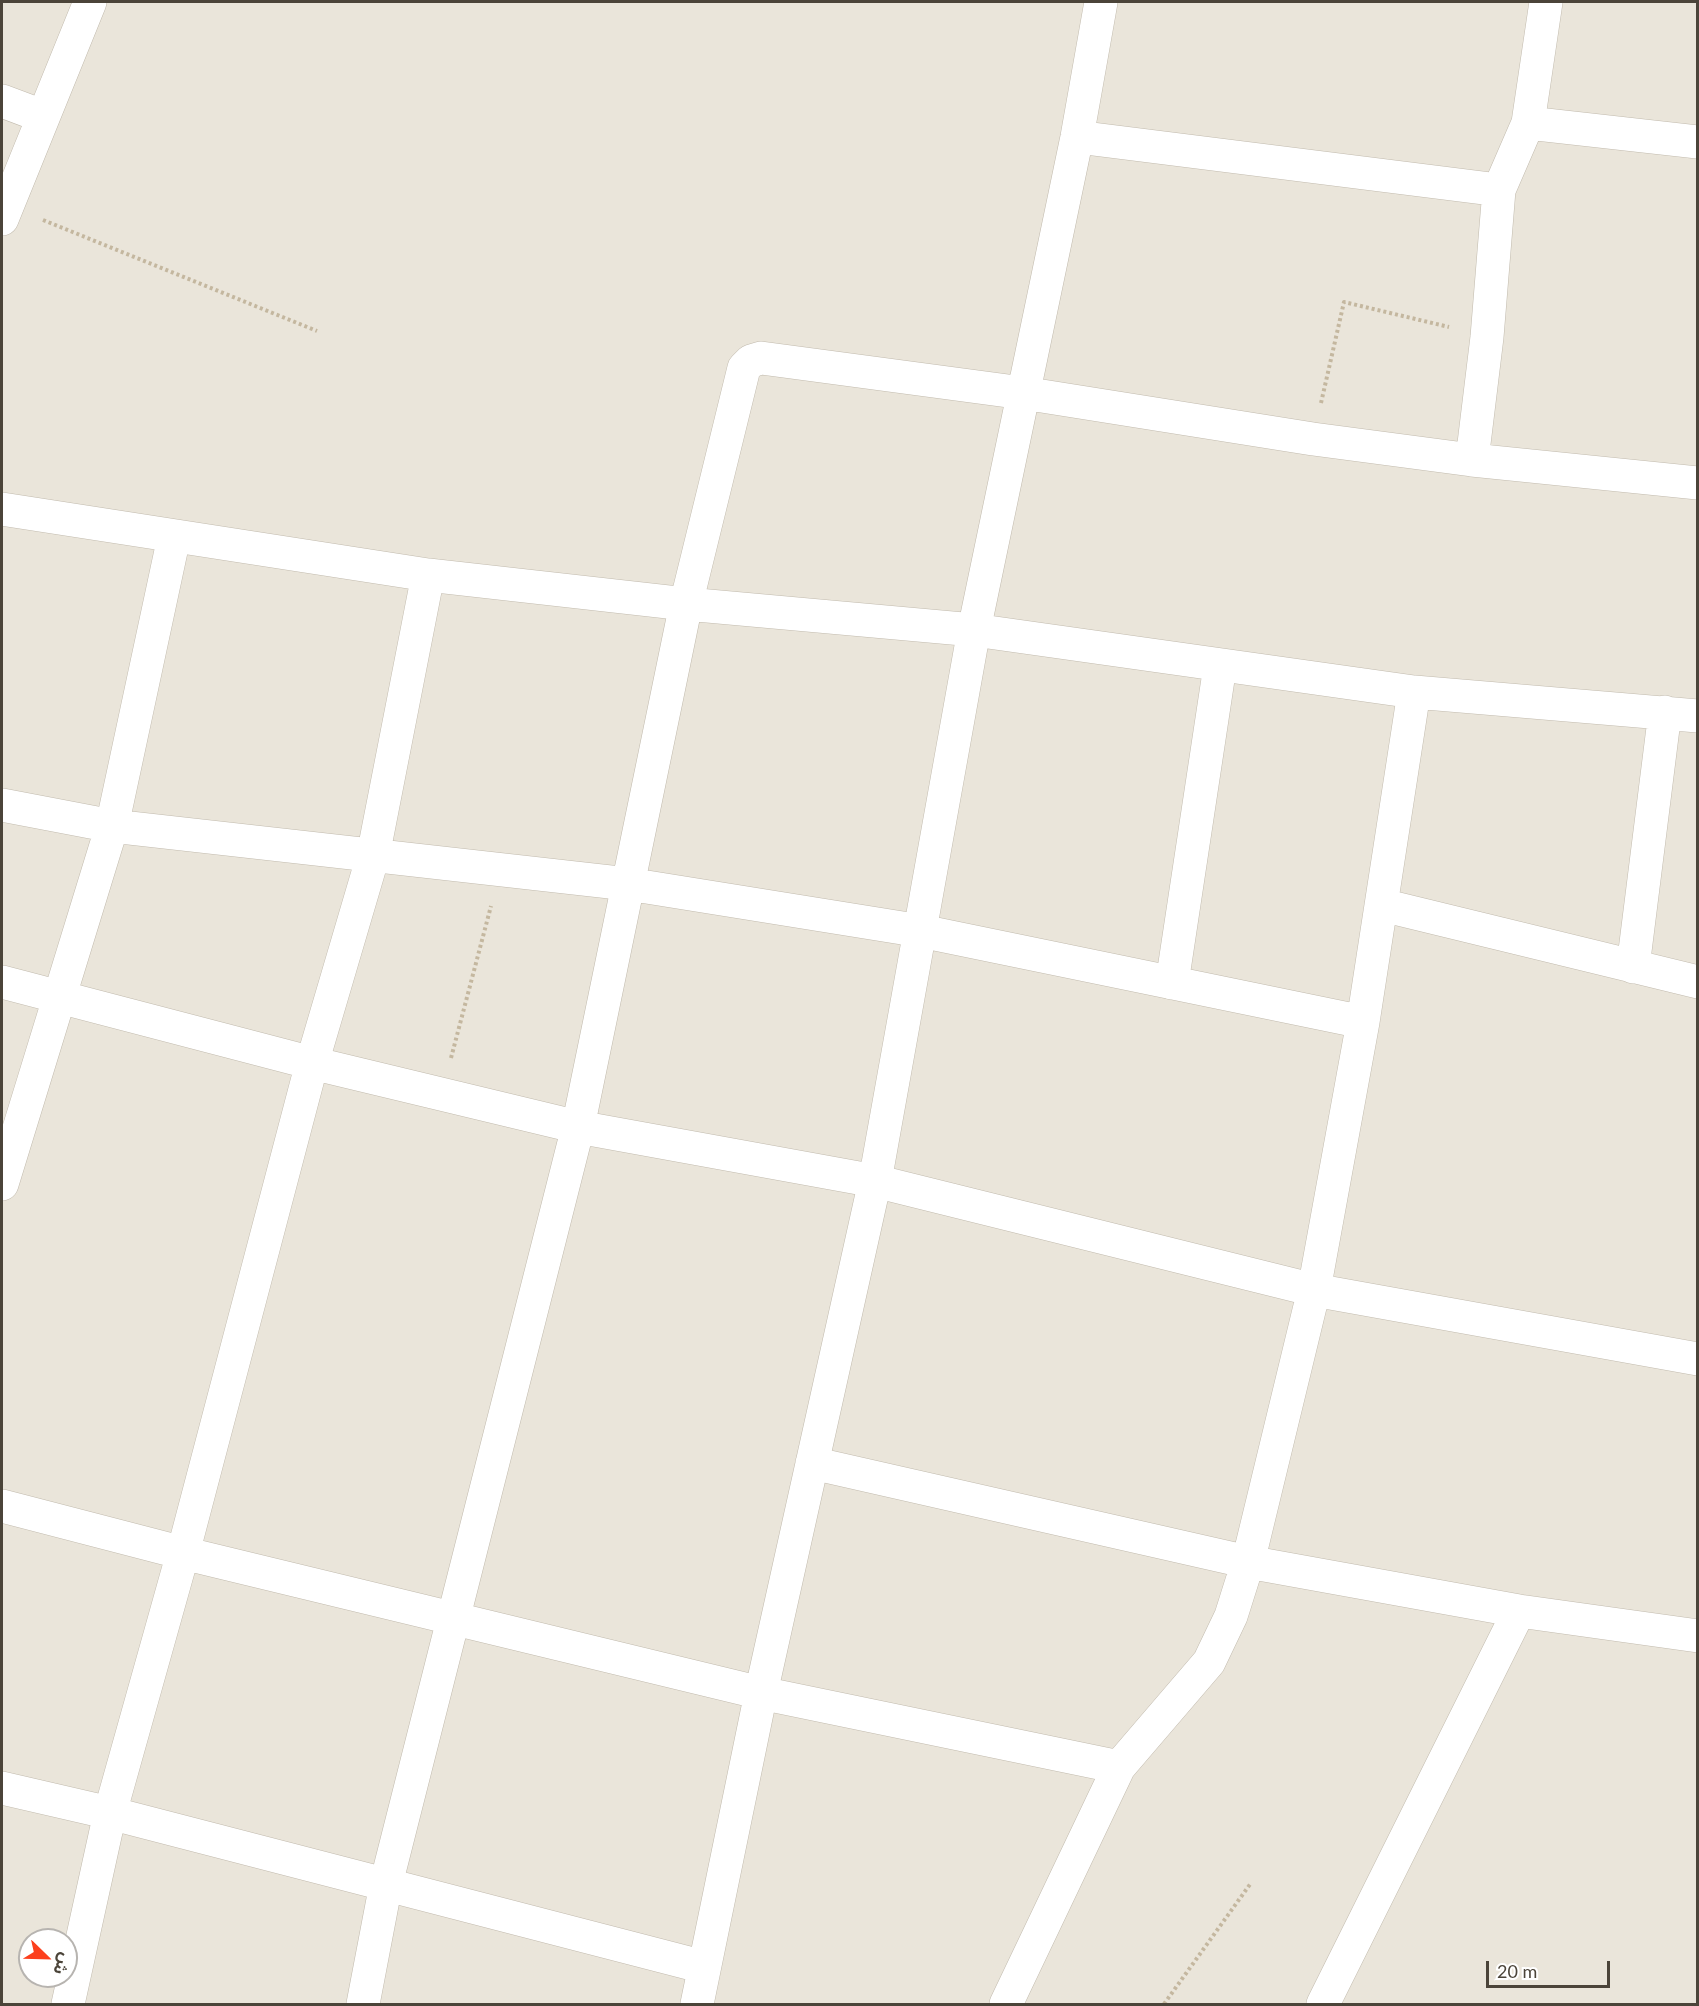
<!DOCTYPE html>
<html>
<head>
<meta charset="utf-8">
<style>
  body { margin:0 }
  #map { position:relative; width:1699px; height:2006px; overflow:hidden; background:#f6f3ec; font-family:Lato,"Noto Sans Arabic",sans-serif }
  canvas { display:block }
  .frame { position:absolute; inset:0; border:3px solid #4b4439; pointer-events:none }
  .north { position:absolute; left:18px; top:1928px; width:60px; height:60px; box-sizing:border-box; background:#fff; border:2px solid #b7b4b0; border-radius:50%; rotate:113deg; font-size:16px; font-weight:700; line-height:24px; text-align:center; color:#4b4439 }
  .north::after { content:''; display:block; margin:auto; width:21px; height:27px; background:#fc3f1d; clip-path:polygon(50% 0,100% 100%,50% 72%,0 100%) }
  .scale { position:absolute; left:1486px; top:1961px; width:124px; height:27px; box-sizing:border-box; border:3px solid #4b4439; border-top:0; padding-left:8px; font-size:18px; line-height:21px; white-space:nowrap; color:#4b4439; -webkit-text-stroke:4px #fff; paint-order:stroke }
</style>
</head>
<body>
<div id="map">
<canvas width="1699" height="2006"></canvas>
<div class="frame"></div>
<div class="north">ش</div>
<div class="scale">20 m</div>
</div>
<script>
const context = document.querySelector('canvas').getContext('2d');
context.lineJoin = 'round';
function fill(path, color) {
  context.fillStyle = color;
  context.fill(path, 'evenodd');
}
function shape(rows) {
  const path = new Path2D();
  for (const r of rows) {
    path.moveTo(r[0], r[1]);
    for (let i = 2; i < r.length; i += 2) path.lineTo(r[i], r[i + 1]);
  }
  return path;
}
function strokePath(path, color, width, dash) {
  context.strokeStyle = color;
  context.lineWidth = width;
  context.lineCap = dash ? 'butt' : 'round';
  context.setLineDash(dash || []);
  context.stroke(path);
}
fill(shape([
  [2,2,1697,2,1697,2004,2,2004],
  [30,1940,66,1940,66,1976,30,1976]
]), '#eae5da');
const minor = shape([
  [2,101,42,116],
  [1528,123,1698,142],
  [1077,137,1499,190],
  [2,219,90,2],
  [1472,460,1487,337,1499,190,1528,123,1546,2],
  [2,509,428,575,686,604,974,630,1414,692,1698,716],
  [2,805,112,826,628,884,921,931,1363,1022],
  [1382,905,1698,982],
  [1633,967,1665,712],
  [2,982,312,1063,578,1127,875,1181,1314,1290,1698,1359],
  [1172,983,1220,666],
  [2,1184,112,826,174,537],
  [812,1463,1248,1562,1519,1611,1698,1636],
  [2,1506,183,1553,761,1693,1119,1767],
  [2,1788,110,1813,704,1967],
  [68,2004,110,1813,183,1553,312,1063,373,856,428,575],
  [363,2004,386,1884,578,1127,686,604,744,368,751,361,761,358,1023,393,1313,439,1472,460,1698,483],
  [697,2004,761,1693,875,1181,974,630,1077,137,1101,2],
  [1006,2004,1119,1767,1209,1662,1231,1616,1248,1562,1314,1290,1363,1022,1414,692],
  [1323,2004,1519,1611]
]);
strokePath(minor, '#c2bbae', 34);
strokePath(shape([
  [43,220,317,331],
  [1321,403,1344,302,1449,327],
  [451,1058,491,906],
  [1164,2004,1251,1883]
]), '#c4b79f', 4, [3, 3]);
strokePath(minor, '#fff', 33);
</script>
</body>
</html>
